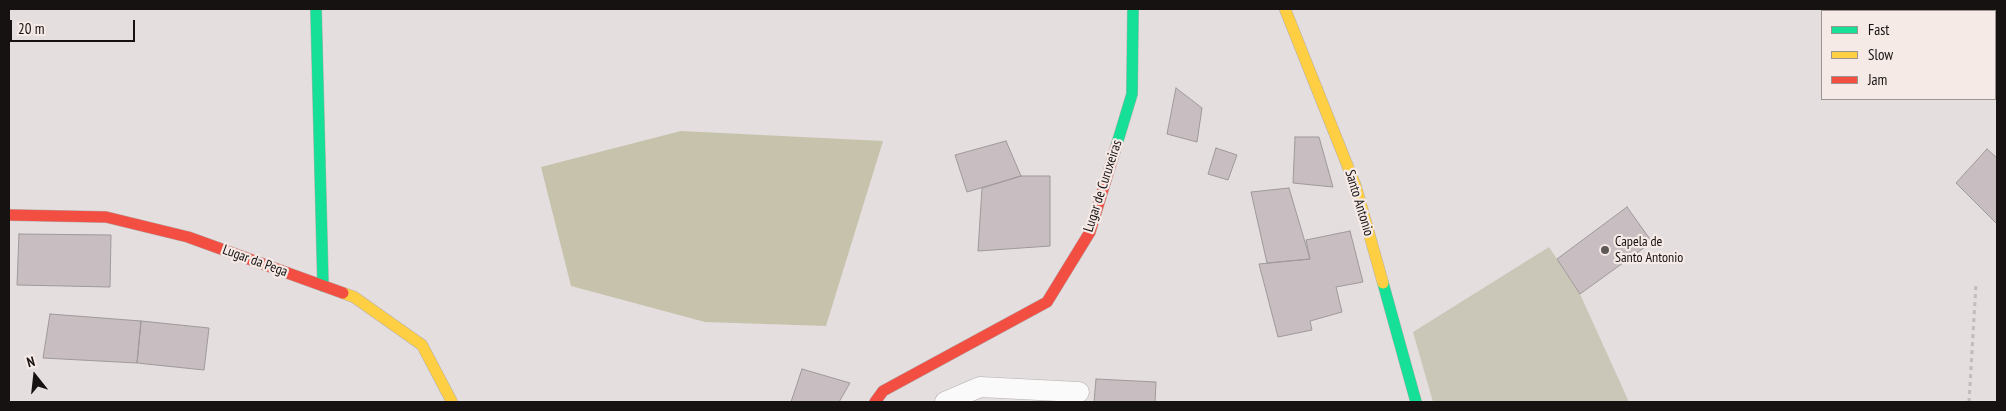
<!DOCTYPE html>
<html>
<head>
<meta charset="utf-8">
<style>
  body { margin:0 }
  #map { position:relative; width:2006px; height:411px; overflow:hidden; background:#e4dede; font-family:"PT Sans Narrow",sans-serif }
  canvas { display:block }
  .frame { position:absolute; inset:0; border:10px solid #151211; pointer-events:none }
  .legend { position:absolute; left:1821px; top:10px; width:175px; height:90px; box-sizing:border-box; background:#f6eae7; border:1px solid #9c9491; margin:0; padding:6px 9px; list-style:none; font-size:15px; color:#151211 }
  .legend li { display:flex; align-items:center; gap:10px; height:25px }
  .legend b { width:25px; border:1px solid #9c9491 }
  .north { position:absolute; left:10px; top:351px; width:50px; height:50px; -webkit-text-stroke:4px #f6eae7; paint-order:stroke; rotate:344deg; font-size:14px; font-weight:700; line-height:20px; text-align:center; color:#151211 }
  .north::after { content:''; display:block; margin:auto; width:18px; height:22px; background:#151211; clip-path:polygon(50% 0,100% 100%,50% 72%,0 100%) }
  .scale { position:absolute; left:10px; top:20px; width:125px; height:22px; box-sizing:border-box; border:2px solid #151211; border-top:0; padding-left:6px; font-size:15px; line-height:18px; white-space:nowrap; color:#151211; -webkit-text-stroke:4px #f6eae7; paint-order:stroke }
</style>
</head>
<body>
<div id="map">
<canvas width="2006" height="411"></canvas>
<div class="frame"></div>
<ul class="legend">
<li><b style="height:6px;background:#16e098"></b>Fast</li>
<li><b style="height:6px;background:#ffcf43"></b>Slow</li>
<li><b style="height:6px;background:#f24e42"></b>Jam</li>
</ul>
<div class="north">N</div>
<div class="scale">20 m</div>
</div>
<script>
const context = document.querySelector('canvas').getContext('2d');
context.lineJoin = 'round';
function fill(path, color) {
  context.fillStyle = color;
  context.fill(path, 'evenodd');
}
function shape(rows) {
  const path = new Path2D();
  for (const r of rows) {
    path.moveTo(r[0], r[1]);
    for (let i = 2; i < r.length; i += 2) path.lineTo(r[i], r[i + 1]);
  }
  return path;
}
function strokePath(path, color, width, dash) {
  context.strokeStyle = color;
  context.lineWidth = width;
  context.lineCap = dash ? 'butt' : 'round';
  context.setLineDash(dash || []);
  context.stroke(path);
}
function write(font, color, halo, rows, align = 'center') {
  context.font = font + ' "PT Sans Narrow",sans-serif';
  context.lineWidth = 4.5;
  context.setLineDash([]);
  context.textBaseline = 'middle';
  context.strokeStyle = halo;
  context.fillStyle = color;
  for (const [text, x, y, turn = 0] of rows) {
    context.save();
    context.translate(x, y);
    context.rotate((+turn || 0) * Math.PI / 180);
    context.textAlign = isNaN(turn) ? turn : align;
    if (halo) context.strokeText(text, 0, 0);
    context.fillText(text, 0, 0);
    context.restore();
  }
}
fill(shape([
  [1549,247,1580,294,1629,402,1433,402,1413,332]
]), '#cbc7b8');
fill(shape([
  [1940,9,1997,9,1997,59,1995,57,1995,11,1943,11],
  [681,131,883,141,826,326,705,322,571,286,541,167]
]), '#c7c2ac');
const building = shape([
  [1176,88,1202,108,1197,142,1167,134,1176,88],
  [1295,137,1319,137,1333,187,1293,183,1295,137],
  [1006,141,1021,176,967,192,955,155,1006,141],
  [1216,148,1237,155,1228,180,1208,174,1216,148],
  [1987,149,1997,158,1997,224,1956,183,1987,149],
  [1021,176,1050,176,1050,246,978,251,982,188,1021,176],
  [1289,188,1310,259,1267,263,1251,192,1289,188],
  [1627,207,1652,242,1580,294,1557,259,1627,207],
  [1350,231,1363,282,1336,287,1342,312,1310,321,1312,330,1278,337,1259,264,1310,259,1306,240,1350,231],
  [19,234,111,235,110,287,17,285,19,234],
  [50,314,141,321,137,363,43,358,50,314],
  [141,321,209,328,204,370,137,363,141,321],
  [802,369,850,383,839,402,791,402,802,369],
  [1096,379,1156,382,1155,402,1094,402,1096,379]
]);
fill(building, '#c8bdc0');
strokePath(building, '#9e999a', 1);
const lane = shape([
  [945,402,980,387,1079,392]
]);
const fast = shape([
  [316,9,323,286],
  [1116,147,1132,94,1133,9],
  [1383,283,1416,402]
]);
const slow = shape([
  [1285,9,1356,187,1383,283],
  [343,293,354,297,422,345,452,402]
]);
const jam = shape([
  [9,215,106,217,188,237,343,293],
  [875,402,883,391,1047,302,1090,232,1116,147]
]);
strokePath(lane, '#b3aeae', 21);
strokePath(fast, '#b3aeae', 12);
strokePath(slow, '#b3aeae', 12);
strokePath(jam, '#b3aeae', 12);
strokePath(shape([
  [1969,402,1976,284]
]), '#bfbdbd', 3, [4, 4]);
strokePath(lane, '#fbfafa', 20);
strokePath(fast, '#16e098', 11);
strokePath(slow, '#ffcf43', 11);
strokePath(jam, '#f24e42', 11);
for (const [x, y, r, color] of [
  [1605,250,5,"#5d5959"]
]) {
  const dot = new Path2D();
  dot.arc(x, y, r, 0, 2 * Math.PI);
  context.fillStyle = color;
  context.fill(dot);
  strokePath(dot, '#f6eae7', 2);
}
write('14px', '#151211', '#f6eae7', [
  ["Lugar de Curuxeiras",1103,186,-72],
  ["Santo Antonio",1359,203,73],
  ["Lugar da Pega",255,261,20]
]);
write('14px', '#151211', '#f6eae7', [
  ["Capela de",1615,242],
  ["Santo Antonio",1615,258]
], 'left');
</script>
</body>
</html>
